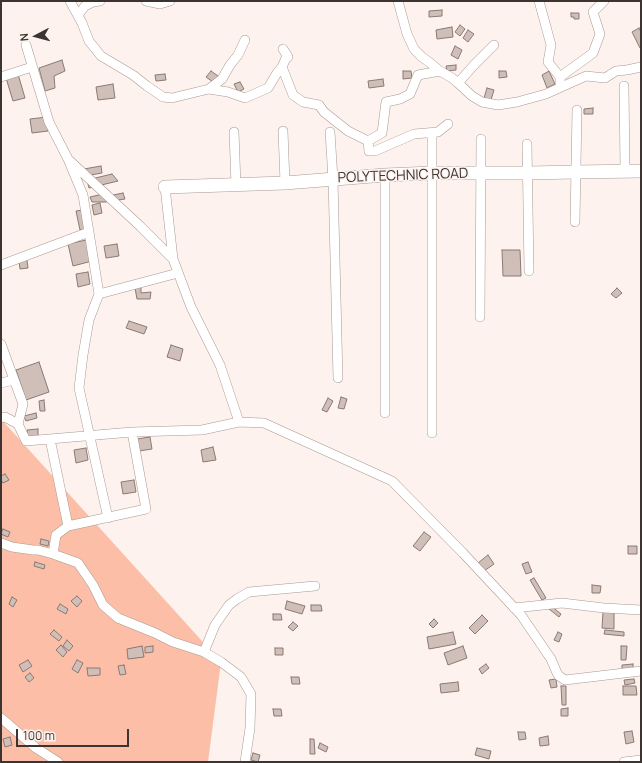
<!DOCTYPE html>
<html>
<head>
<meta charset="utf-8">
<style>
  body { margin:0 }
  #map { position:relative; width:642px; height:763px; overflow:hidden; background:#fdf2ee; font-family:Manrope,sans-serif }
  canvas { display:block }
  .frame { position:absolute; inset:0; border:2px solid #3b3431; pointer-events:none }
  .north { position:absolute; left:16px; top:16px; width:40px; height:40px; -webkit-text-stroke:3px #fdf2ee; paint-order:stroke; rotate:264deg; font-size:11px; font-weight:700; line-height:16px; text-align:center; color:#3b3431 }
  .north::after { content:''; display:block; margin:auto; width:14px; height:18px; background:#3b3431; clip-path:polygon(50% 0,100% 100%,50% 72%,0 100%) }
  .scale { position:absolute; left:16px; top:729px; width:113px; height:18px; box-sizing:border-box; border:2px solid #3b3431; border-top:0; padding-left:5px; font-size:12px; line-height:14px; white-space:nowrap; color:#3b3431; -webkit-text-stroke:3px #fdf2ee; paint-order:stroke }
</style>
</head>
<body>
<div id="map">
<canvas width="642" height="763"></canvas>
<div class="frame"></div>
<div class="north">N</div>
<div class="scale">100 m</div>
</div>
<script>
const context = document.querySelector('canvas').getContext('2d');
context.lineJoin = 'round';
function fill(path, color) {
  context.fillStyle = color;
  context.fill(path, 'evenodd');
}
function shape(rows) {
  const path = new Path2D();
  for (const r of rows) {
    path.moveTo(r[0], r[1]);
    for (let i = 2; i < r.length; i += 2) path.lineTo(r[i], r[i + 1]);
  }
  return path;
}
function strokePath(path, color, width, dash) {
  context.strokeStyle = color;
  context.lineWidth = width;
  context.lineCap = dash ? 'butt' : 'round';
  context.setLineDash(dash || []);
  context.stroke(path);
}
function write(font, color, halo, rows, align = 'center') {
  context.font = font + ' Manrope,sans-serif';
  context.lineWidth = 3;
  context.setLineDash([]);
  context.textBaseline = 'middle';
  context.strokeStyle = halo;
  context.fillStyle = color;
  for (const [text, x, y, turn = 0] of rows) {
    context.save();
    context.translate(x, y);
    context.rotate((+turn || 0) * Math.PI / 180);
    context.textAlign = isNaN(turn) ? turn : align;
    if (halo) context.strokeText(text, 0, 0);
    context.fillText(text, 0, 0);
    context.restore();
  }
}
fill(shape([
  [1,419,221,662,208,762,1,762]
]), '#fcbea6');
const building = shape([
  [442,10,442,16,429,17,429,11,442,10],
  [571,13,579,13,579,19,574,19,574,17,571,17,571,13],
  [460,25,465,29,460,36,455,32,460,25],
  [452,27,453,37,437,39,436,30,452,27],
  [639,28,641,32,641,47,640,48,632,32,639,28],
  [468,30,474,34,468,42,463,38,468,30],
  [455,46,462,50,458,59,451,55,455,46],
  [62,60,65,71,54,76,55,88,45,91,39,68,62,60],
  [456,65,456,70,447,71,446,66,456,65],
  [211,71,218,76,213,82,206,77,211,71],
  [403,71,411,71,412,78,403,79,403,71],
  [499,71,506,71,507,77,499,78,499,71],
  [549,71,555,84,547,88,542,75,549,71],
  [18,74,25,98,13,101,6,78,18,74],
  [165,74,166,80,156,81,155,75,165,74],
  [383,79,384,86,369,88,368,81,383,79],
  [240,82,244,89,238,92,234,84,240,82],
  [113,84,115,98,98,100,96,87,113,84],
  [487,88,494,90,491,100,484,98,487,88],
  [593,108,593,114,584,114,584,109,593,108],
  [47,117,48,131,32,133,30,119,47,117],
  [101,166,102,173,85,176,84,169,101,166],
  [112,174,118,181,89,188,87,180,112,174],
  [123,193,125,199,105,202,92,202,90,197,103,194,104,197,123,193],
  [100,203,102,213,94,215,92,205,100,203],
  [83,210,86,229,80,230,76,211,83,210],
  [86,240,92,261,73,266,68,244,86,240],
  [117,244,119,256,106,258,104,246,117,244],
  [502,250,520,250,521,276,503,276,502,250],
  [27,260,28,268,20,269,19,261,27,260],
  [88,272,90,284,78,287,76,274,88,272],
  [141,286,141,293,151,292,150,299,137,299,135,288,141,286],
  [617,288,622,293,616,298,611,294,617,288],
  [129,321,147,327,144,334,126,328,129,321],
  [171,345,183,349,180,361,167,357,171,345],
  [39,362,49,392,26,400,16,370,39,362],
  [341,397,347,399,344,409,338,408,341,397],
  [328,398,333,401,327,412,322,410,328,398],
  [44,400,45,411,40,411,39,401,44,400],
  [36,413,37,418,26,421,24,416,36,413],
  [38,429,38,438,28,438,27,430,38,429],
  [150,437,152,449,139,451,137,439,150,437],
  [213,447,216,460,203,462,201,450,213,447],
  [86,448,88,460,76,463,74,450,86,448],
  [5,474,9,480,3,483,1,480,1,476,5,474],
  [134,480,136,492,123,494,121,482,134,480],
  [3,529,10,532,8,537,1,534,3,529],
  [424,532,431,537,420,551,413,546,424,532],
  [41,539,49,541,48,546,40,544,41,539],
  [628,546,637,546,637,554,628,554,628,546],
  [488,555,494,564,484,571,478,563,488,555],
  [35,562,45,565,44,569,34,566,35,562],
  [528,562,532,572,526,574,522,564,528,562],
  [534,578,546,598,542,600,530,580,534,578],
  [592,585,601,586,600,593,592,593,592,585],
  [77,596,82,601,77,607,71,601,77,596],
  [12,597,17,600,13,607,9,604,12,597],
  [287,601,305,606,302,614,285,609,287,601],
  [60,604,68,609,66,614,57,609,60,604],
  [311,605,321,605,322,611,311,611,311,605],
  [551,606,561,614,559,617,549,609,551,606],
  [603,612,614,612,614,629,602,628,603,612],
  [273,614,281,614,282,620,273,620,273,614],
  [482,615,488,621,475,634,469,628,482,615],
  [434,619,438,623,433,628,429,624,434,619],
  [293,622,298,626,293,631,288,627,293,622],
  [54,630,62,637,59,641,50,634,54,630],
  [605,630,624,632,624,636,604,634,605,630],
  [453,632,456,644,429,649,427,637,453,632],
  [558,632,562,634,559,642,554,640,558,632],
  [67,640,73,646,69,651,63,646,67,640],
  [61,645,67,652,63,657,56,650,61,645],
  [142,646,144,657,128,659,127,649,142,646],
  [153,646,153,652,145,653,145,647,153,646],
  [463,646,467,658,448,665,444,653,463,646],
  [621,646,627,646,626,660,621,660,621,646],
  [275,648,283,648,283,655,275,655,275,648],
  [28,660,32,666,23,672,19,665,28,660],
  [77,660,83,663,78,673,72,669,77,660],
  [486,664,489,668,482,674,479,669,486,664],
  [633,664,633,668,622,669,622,665,633,664],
  [124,665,126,674,120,675,118,666,124,665],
  [87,668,100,668,100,675,88,676,87,668],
  [30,673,34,678,29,682,25,677,30,673],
  [291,677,299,677,300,684,292,684,291,677],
  [556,679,557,687,551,688,549,680,556,679],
  [634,679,635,683,625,685,624,680,634,679],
  [458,682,459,691,441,693,440,684,458,682],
  [561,686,566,686,566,705,562,705,561,686],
  [623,686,636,686,637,695,623,695,623,686],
  [568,708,568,716,561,716,561,709,568,708],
  [273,709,281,709,282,716,274,716,273,709],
  [632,731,634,742,626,744,624,732,632,731],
  [518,732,525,732,526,739,519,740,518,732],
  [548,736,549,745,540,746,539,738,548,736],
  [10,737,12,745,5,747,3,739,10,737],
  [310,739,314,739,315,754,310,754,310,739],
  [320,743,328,747,326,752,318,748,320,743],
  [477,748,491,751,489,759,475,755,477,748],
  [253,753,260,755,258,762,251,760,253,753]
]);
fill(building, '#d0beb8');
strokePath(building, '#8a7a74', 1);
const street = shape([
  [70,1,82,23,89,41,101,56,133,75,147,86,163,97,172,98,209,89,228,92,245,98,268,88,277,73,282,67,293,95,303,102,319,105,324,112,348,131,368,141,382,133,386,102,400,99,410,94,418,75,440,71],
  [146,1,160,4,170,1],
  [398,1,407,34,414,49,422,57,429,62,440,71,452,78,458,83,474,65,494,45],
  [539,1,551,45,548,62,560,77,560,83],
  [78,15,85,6,93,2,100,1],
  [26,45,49,122,68,159,83,195,99,294,178,273],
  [282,67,286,58,288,57,283,49],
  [1,77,32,67],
  [560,77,593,53,600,34,593,12,604,1],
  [458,83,472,96,482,102,498,105,517,102,546,94,586,76,605,78,616,71,627,70,641,67],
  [624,86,625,171],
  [209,89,222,79,230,65,238,55,245,40],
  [283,131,285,183],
  [234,132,236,185],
  [330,132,333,179,338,378],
  [368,141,369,151,375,151,414,134,438,132,448,124],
  [527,144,529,271],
  [70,161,140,226,173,259,191,307,220,365,239,422],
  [165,187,173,259],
  [575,222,577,110],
  [1,265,89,232],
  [99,294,89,320,83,355,79,388,108,518],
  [480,317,481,139],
  [1,344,23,404,18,424],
  [1,383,14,380],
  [385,413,385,175],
  [1,418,5,417,18,424,26,441,132,432,202,430,239,422,264,423,392,481,463,553,521,615,551,659,557,673,559,676,565,680,641,671],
  [432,433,432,135],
  [50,439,68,526,56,535,53,554,78,563,93,585,103,605,118,618,155,633,173,642,204,652,221,662,241,677,251,694,250,728,245,762],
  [68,526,146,509,132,432],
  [1,543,12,547,33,550,38,550,53,554],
  [514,608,562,603,604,608,641,610],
  [204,652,215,625,229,605,237,599,249,592,315,586],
  [1,718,36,748,58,762],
  [624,762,641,760]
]);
const secondary = shape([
  [165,187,285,183,385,175,432,173,528,173,575,172,641,171]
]);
strokePath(street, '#a99992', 10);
strokePath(secondary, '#a99992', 14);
strokePath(street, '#fff', 9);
strokePath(secondary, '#fff', 13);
write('14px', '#3b3431', '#fdf2ee', [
  ["POLYTECHNIC ROAD",403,176,-2]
]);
</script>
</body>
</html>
